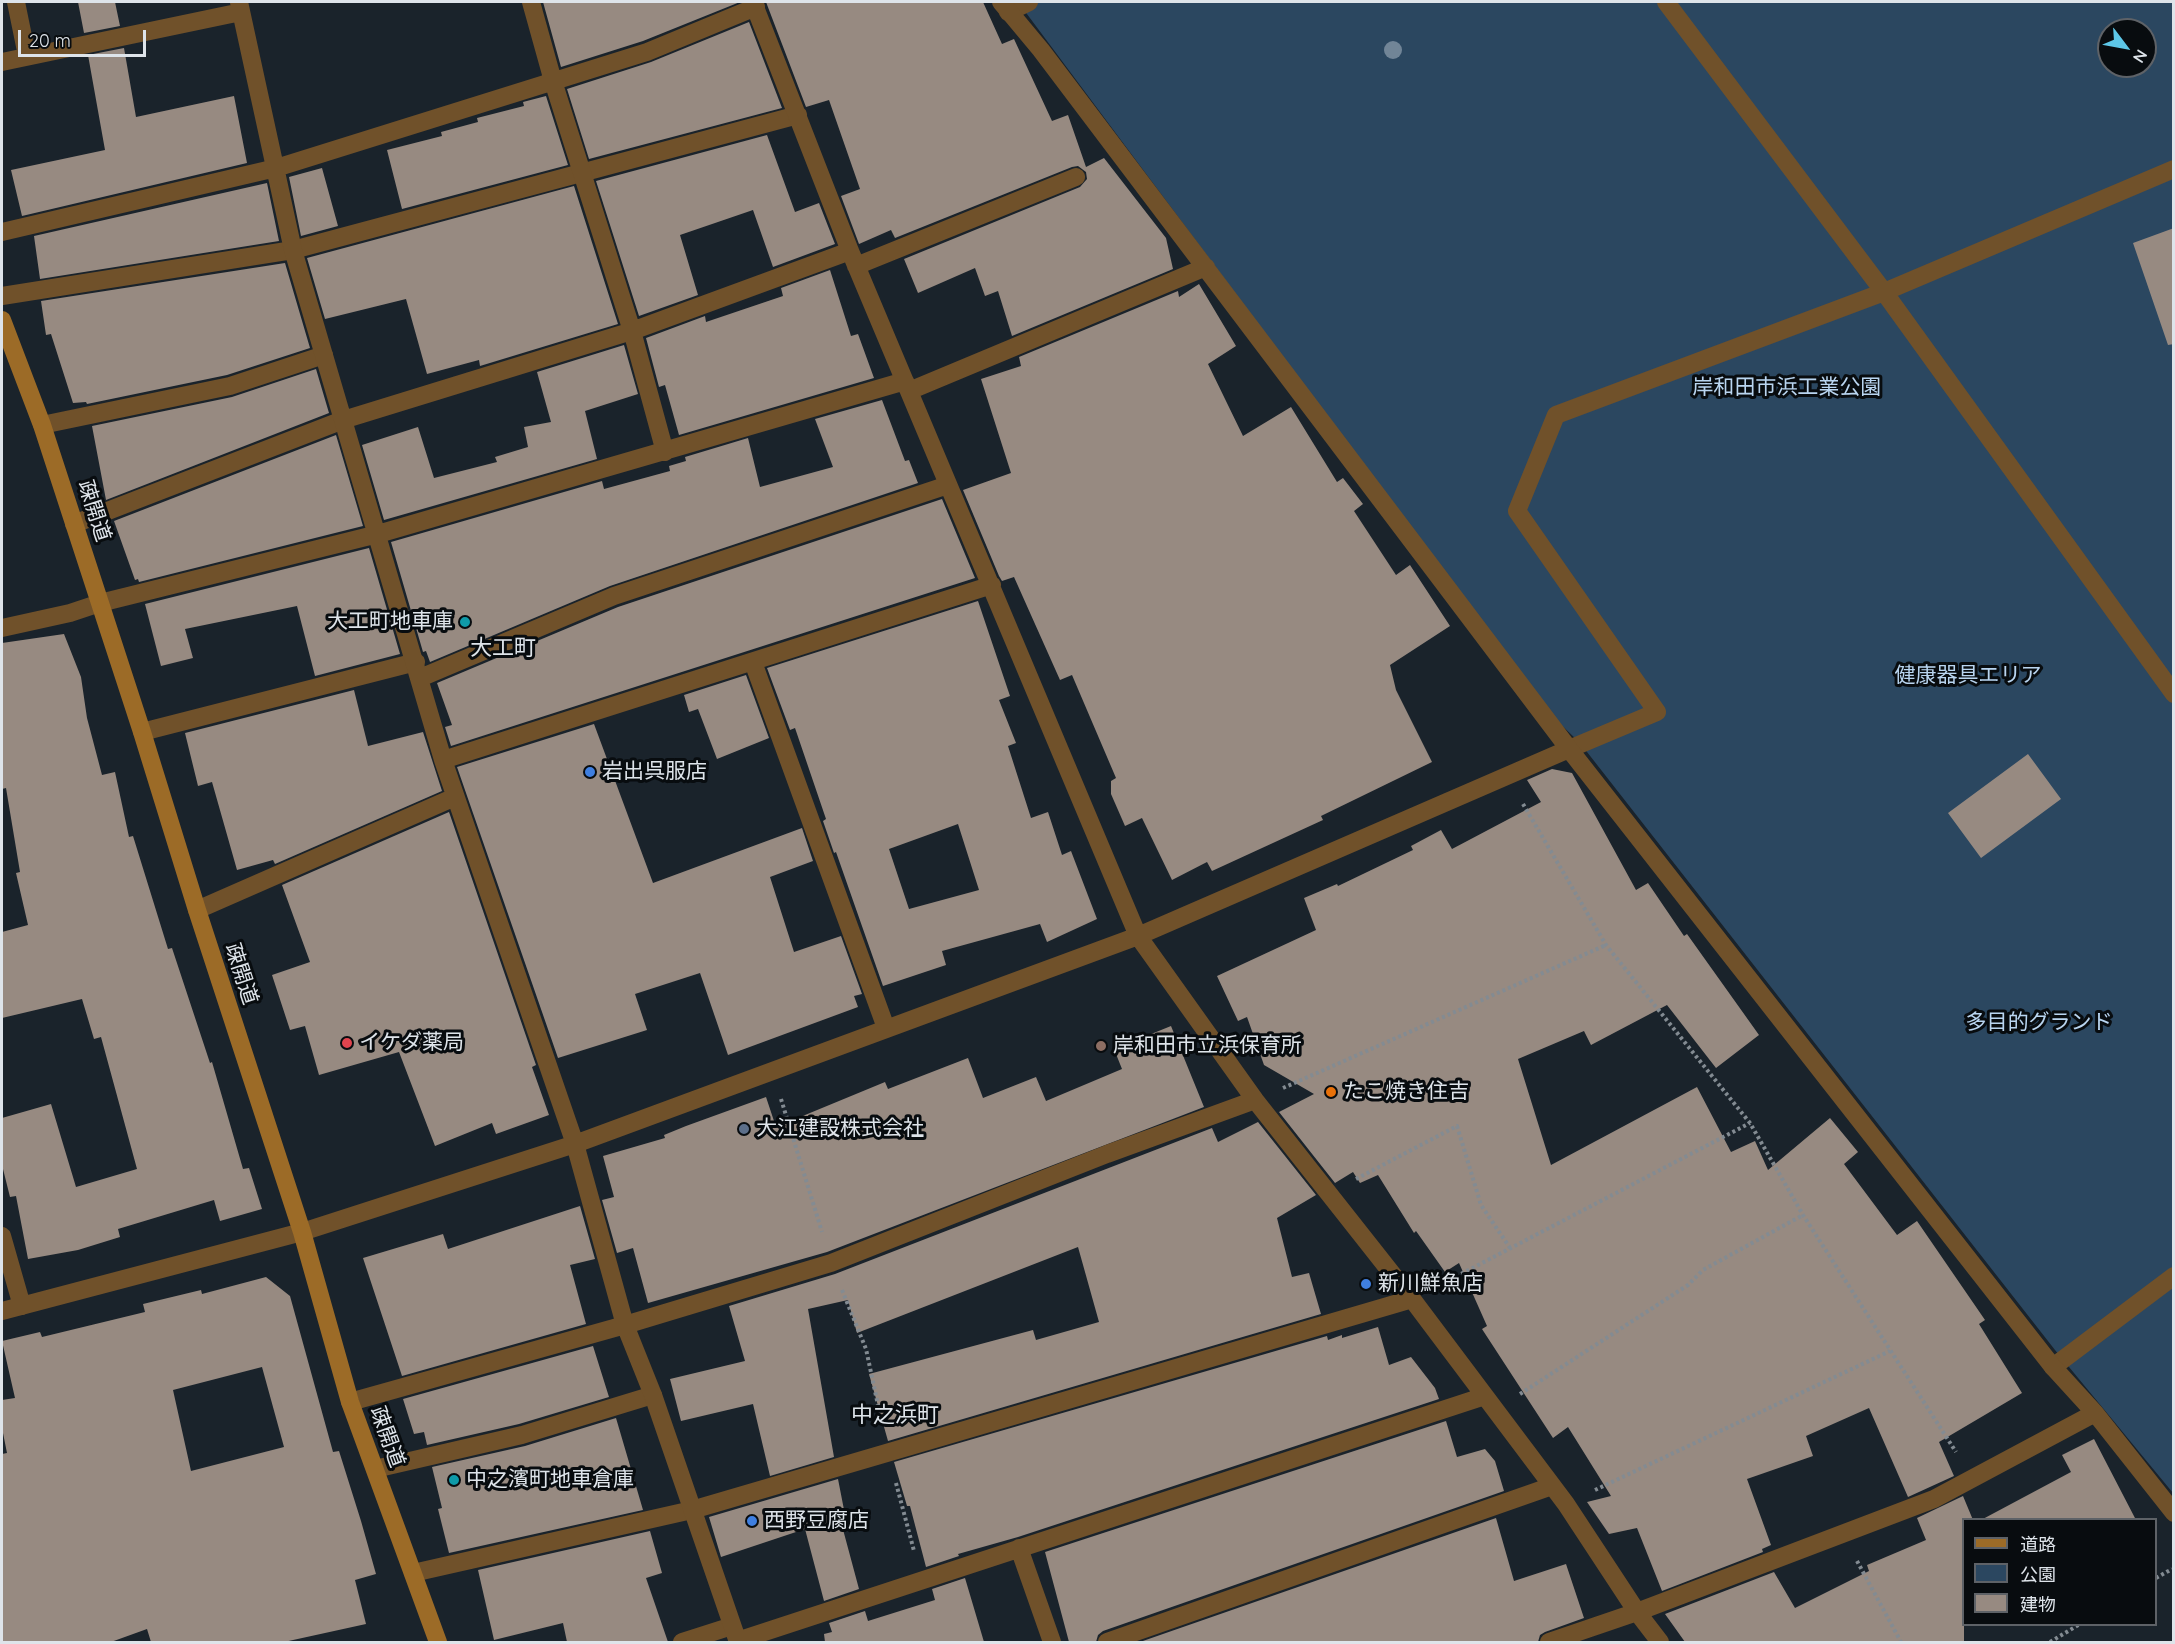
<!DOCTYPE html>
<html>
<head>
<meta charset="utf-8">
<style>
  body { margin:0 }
  #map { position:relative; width:2175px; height:1644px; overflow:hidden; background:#1a232b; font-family:Quicksand,"Noto Sans JP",sans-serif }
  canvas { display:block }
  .frame { position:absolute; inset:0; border:3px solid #dee4ea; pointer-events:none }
  .legend { position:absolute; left:1962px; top:1518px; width:195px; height:108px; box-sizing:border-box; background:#080c0f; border:2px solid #5e6267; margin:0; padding:8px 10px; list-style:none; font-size:18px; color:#dee4ea }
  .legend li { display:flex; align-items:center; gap:12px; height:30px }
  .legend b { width:30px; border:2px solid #5e6267 }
  .north { position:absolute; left:2097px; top:18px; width:60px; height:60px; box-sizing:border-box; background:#080c0f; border:2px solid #5e6267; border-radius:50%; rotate:122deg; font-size:16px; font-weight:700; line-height:24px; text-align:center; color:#dee4ea }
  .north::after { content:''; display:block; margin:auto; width:21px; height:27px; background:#5dc7e8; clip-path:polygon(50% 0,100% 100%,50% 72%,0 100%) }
  .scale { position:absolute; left:18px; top:30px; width:128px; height:27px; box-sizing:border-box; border:3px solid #dee4ea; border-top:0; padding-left:8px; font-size:18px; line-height:21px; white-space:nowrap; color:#dee4ea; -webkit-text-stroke:4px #080c0f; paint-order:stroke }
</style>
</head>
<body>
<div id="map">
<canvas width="2175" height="1644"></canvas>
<div class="frame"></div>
<ul class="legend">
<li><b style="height:8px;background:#9c6b27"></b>道路</li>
<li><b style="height:16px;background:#2b4760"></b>公園</li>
<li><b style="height:16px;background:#978a81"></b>建物</li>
</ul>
<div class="north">N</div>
<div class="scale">20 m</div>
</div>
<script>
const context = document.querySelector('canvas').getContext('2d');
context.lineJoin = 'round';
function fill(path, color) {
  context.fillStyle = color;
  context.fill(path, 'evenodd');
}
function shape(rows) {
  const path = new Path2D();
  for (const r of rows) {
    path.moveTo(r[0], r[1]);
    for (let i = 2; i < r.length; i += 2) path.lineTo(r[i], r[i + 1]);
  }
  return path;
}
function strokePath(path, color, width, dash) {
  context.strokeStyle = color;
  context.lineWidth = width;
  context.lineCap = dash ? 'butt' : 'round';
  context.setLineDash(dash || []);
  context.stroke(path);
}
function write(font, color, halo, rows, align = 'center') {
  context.font = font + ' Quicksand,"Noto Sans JP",sans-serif';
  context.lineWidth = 6;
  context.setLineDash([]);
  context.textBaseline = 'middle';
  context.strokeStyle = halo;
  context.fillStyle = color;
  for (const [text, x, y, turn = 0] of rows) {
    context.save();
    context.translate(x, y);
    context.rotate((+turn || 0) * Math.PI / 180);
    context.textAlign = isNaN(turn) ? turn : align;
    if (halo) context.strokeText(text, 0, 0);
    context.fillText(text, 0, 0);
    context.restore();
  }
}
fill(shape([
  [1018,2,2173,2,2173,1493,2055,1350,1580,743,1545,709],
  [2109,30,2145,30,2145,66,2109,66]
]), '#2b4760');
fill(shape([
  [78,2,115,2,120,26,84,33],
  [543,2,740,2,643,41,561,67],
  [766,2,983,2,1002,44,1014,39,1052,121,1068,115,1086,167,1104,158,1166,238,1173,269,1012,336,998,291,985,296,975,268,918,293,904,259,1080,187,1087,179,1086,172,1078,166,1072,167,895,238,891,230,859,244,841,196,860,189,829,100,806,107],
  [749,22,782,108,589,159,567,89,651,62],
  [124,48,136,117,234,96,247,163,22,216,11,170,105,150,88,55],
  [546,96,568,165,402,209,387,150,442,136,441,132,478,122,477,118,524,106,523,102],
  [767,135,795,212,819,203,835,244,773,267,753,210,680,235,698,295,639,316,596,181],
  [322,168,338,226,301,236,289,177],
  [267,183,279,241,40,279,34,236],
  [574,186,618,324,480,366,479,360,427,374,406,299,325,319,307,258],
  [2174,228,2174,344,2168,345,2133,243],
  [285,263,310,348,227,375,87,404,86,402,73,403,51,334,46,335,41,301],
  [830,270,851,336,858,334,874,378,679,435,665,385,659,387,646,338,705,316,706,322,783,296,781,288],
  [1199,284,1236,346,1208,364,1243,436,1291,407,1337,482,1343,478,1363,504,1354,511,1396,575,1410,565,1450,626,1390,665,1396,690,1432,762,1321,816,1323,820,1212,871,1207,862,1172,880,1142,818,1125,826,1111,794,1111,781,1116,778,1072,675,1060,680,1014,577,1002,581,999,576,963,490,1011,473,981,379,1021,366,1019,357,1178,291,1179,297],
  [624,345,638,394,585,411,597,459,384,520,362,445,418,427,434,478,497,462,495,457,528,447,524,427,551,422,537,372],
  [316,369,329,413,106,500,92,426,232,397],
  [882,400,905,461,909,460,918,483,610,586,430,662,426,651,423,652,391,542,602,481,604,489,670,471,669,466,686,461,685,457,748,438,760,487,833,467,815,419],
  [336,435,363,526,139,582,138,579,135,580,114,521],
  [942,499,975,578,451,746,445,727,452,725,437,683,618,607],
  [369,548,400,654,315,676,297,606,185,629,193,658,161,666,145,604],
  [978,601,1010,696,999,700,1016,743,1008,746,1031,818,1048,812,1062,855,1071,851,1097,919,1047,942,1040,924,942,951,946,965,883,986,836,852,834,853,823,821,826,819,795,728,790,730,767,668],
  [958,824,979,890,909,909,889,849],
  [64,634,81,677,87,718,102,775,115,772,129,837,133,836,168,949,172,948,210,1063,212,1062,243,1169,249,1168,262,1209,220,1221,214,1200,118,1229,120,1237,78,1250,28,1259,16,1196,10,1197,2,1165,2,1118,51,1104,76,1187,137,1169,101,1037,94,1039,82,999,2,1018,2,932,28,925,16,873,20,872,6,788,2,789,2,643],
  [746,675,769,738,717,759,698,709,689,712,684,695],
  [354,690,368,746,423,732,442,791,275,864,273,860,237,870,212,782,198,786,185,733],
  [594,724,653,883,802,828,813,861,770,877,794,952,841,936,862,994,854,996,858,1007,728,1055,700,973,635,994,647,1030,558,1058,457,767],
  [2028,754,2061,799,1981,858,1948,813],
  [1552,769,1572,773,1636,890,1648,883,1684,936,1687,934,1759,1035,1716,1068,1667,1005,1591,1045,1584,1031,1518,1059,1551,1165,1697,1087,1731,1152,1755,1141,1768,1170,1830,1118,1858,1152,1844,1164,1897,1235,1917,1221,1985,1320,1979,1324,2022,1393,1939,1442,1954,1476,1908,1497,1869,1408,1806,1436,1813,1456,1747,1479,1771,1545,1762,1549,1763,1552,1662,1591,1637,1528,1609,1534,1587,1502,1611,1496,1568,1427,1553,1438,1482,1329,1487,1326,1459,1263,1445,1272,1416,1231,1414,1233,1378,1175,1360,1183,1353,1172,1335,1183,1279,1112,1314,1094,1264,1065,1247,1017,1238,1021,1217,976,1316,930,1304,898,1337,884,1338,886,1413,850,1411,846,1441,830,1452,849,1541,802,1527,780],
  [449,812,536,1065,532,1067,549,1115,496,1134,492,1123,435,1146,399,1052,319,1075,305,1026,290,1030,272,975,310,962,282,885],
  [1171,1026,1204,1107,827,1252,648,1303,633,1248,617,1253,602,1200,614,1197,603,1156,665,1138,664,1135,686,1126,766,1097,776,1127,885,1082,888,1089,968,1058,983,1098,1036,1077,1046,1101,1122,1069,1114,1049],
  [1258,1122,1316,1195,1277,1218,1292,1277,1309,1273,1321,1314,888,1441,869,1374,1033,1330,1036,1340,1099,1322,1078,1247,857,1333,848,1300,808,1309,834,1457,770,1476,753,1404,681,1421,670,1379,745,1361,729,1306,835,1274,1212,1128,1218,1142],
  [580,1206,595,1259,570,1265,586,1324,402,1376,363,1258,443,1234,448,1249],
  [266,1277,290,1296,333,1452,339,1451,361,1521,376,1574,355,1580,366,1624,284,1642,151,1642,147,1629,111,1642,2,1642,2,1454,7,1453,2,1428,2,1400,15,1398,2,1341,40,1332,42,1337,145,1312,143,1304,201,1290,202,1294],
  [262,1367,284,1447,191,1471,173,1390],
  [1378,1327,1389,1365,1411,1357,1435,1388,1439,1399,1018,1537,958,1554,959,1556,926,1567,910,1506,907,1506,894,1462,1327,1336,1328,1340,1342,1335,1342,1338],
  [593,1346,609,1397,519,1424,427,1445,424,1432,414,1434,403,1399],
  [616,1418,643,1510,449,1553,438,1509,442,1508,432,1467,525,1446],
  [1446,1421,1457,1457,1485,1449,1495,1461,1504,1491,1103,1631,1098,1635,1096,1642,1069,1642,1045,1552],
  [2094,1439,2136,1520,1981,1520,2071,1472,2062,1455],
  [838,1479,846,1520,841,1522,859,1589,824,1601,805,1529,721,1557,709,1517],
  [1963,1496,1973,1520,1964,1520,1964,1642,1685,1642,1665,1614,1774,1572,1795,1608,1869,1571,1867,1565,1926,1540,1917,1518],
  [1496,1518,1514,1581,1566,1564,1584,1618,1545,1632,1540,1635,1538,1642,1140,1642],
  [650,1531,662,1573,646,1578,668,1642,567,1642,563,1623,494,1640,478,1570],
  [965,1578,984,1642,825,1642,824,1634,832,1632,829,1623,865,1611,868,1621,935,1600,932,1589]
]), '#978a81');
strokePath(shape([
  [1523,804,1606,945,1750,1123,1803,1215,1956,1452],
  [1283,1088,1606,945],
  [781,1099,822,1232],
  [1356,1179,1457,1126,1481,1205,1510,1248],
  [1440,1285,1750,1123],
  [842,1290,866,1349,882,1424],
  [1520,1394,1688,1285,1703,1270,1803,1215],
  [896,1483,914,1551],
  [1595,1490,1890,1351],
  [1857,1561,1901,1642],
  [2156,1578,2172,1569],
  [2050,1642,2080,1624]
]), '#838b92', 4, [3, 3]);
strokePath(shape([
  [1666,2,1884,292,2174,694],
  [1008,12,1029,2],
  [2,296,293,250,798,115],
  [42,425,230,386,324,355],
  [74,524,343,420],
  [2,628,70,613,100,603],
  [142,732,416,662],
  [1569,749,1657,712,1517,511,1556,415,1884,292,2174,169],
  [2053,1367,2174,1276],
  [375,1469,522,1435,653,1395],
  [413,1573,692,1510],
  [682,1642,732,1626]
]), '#70512a', 18);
strokePath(shape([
  [16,2,27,56],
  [239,2,293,250,443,760,575,1144,625,1325,653,1395,738,1642],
  [531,2,553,81,632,331,665,452],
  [753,2,850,251,1138,936,1255,1100,1412,1299,1566,1504,1637,1612,1660,1642],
  [1001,2,1041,50,1569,749,2053,1367,2095,1413,2174,1513],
  [2,62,241,12],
  [2,232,276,168,647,52,756,7],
  [856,266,1076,177],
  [909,391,1206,267],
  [343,420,632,331,850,251],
  [100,603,378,534,905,381],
  [753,662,886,1028],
  [420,678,614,596,948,485],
  [443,760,992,585],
  [197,910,455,797],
  [2,1236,22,1306],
  [2,1311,302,1232,575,1144,1138,936,1569,749],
  [350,1402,625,1325,831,1263,1107,1154,1255,1100],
  [692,1510,1412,1299],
  [1019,1548,1052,1642],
  [737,1641,1485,1396],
  [1107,1642,1552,1486],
  [1549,1642,1637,1612,1934,1499,2095,1413]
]), '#70512a', 18);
strokePath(shape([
  [2,320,42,425,142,732,197,910,302,1232,350,1402,438,1642]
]), '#9c6b27', 18);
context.fillStyle = '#718597';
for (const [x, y] of [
  [1393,50]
]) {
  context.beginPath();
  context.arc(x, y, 9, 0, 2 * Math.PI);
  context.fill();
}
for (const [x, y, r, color] of [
  [465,622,6,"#0f9aa8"],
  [590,772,6,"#3f7fe0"],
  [347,1043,6,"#e0444e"],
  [1101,1046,6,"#8d6e63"],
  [1331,1092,6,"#e8710a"],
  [744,1129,6,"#5c6f8a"],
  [1366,1284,6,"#3f7fe0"],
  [454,1480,6,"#0f9aa8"],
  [752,1521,6,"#3f7fe0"]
]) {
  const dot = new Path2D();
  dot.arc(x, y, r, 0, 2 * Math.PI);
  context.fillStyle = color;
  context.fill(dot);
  strokePath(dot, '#080c0f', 2);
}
write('21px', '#b9d5f0', '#080c0f', [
  ["岸和田市浜工業公園",1787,388],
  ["健康器具エリア",1968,676],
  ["多目的グランド",2039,1023]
]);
write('21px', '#dee4ea', '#080c0f', [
  ["疎開道",94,511,72],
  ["疎開道",241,974,72],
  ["疎開道",387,1437,70]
]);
write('21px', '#dee4ea', '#080c0f', [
  ["大工町地車庫",453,622,"right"],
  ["岩出呉服店",602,772],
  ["イケダ薬局",359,1043],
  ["岸和田市立浜保育所",1113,1046],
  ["たこ焼き住吉",1343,1092],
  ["大江建設株式会社",756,1129],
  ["新川鮮魚店",1378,1284],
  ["中之濱町地車倉庫",466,1480],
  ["西野豆腐店",764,1521]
], 'left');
write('22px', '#dee4ea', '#080c0f', [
  ["大工町",503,648],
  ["中之浜町",895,1415]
]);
</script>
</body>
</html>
